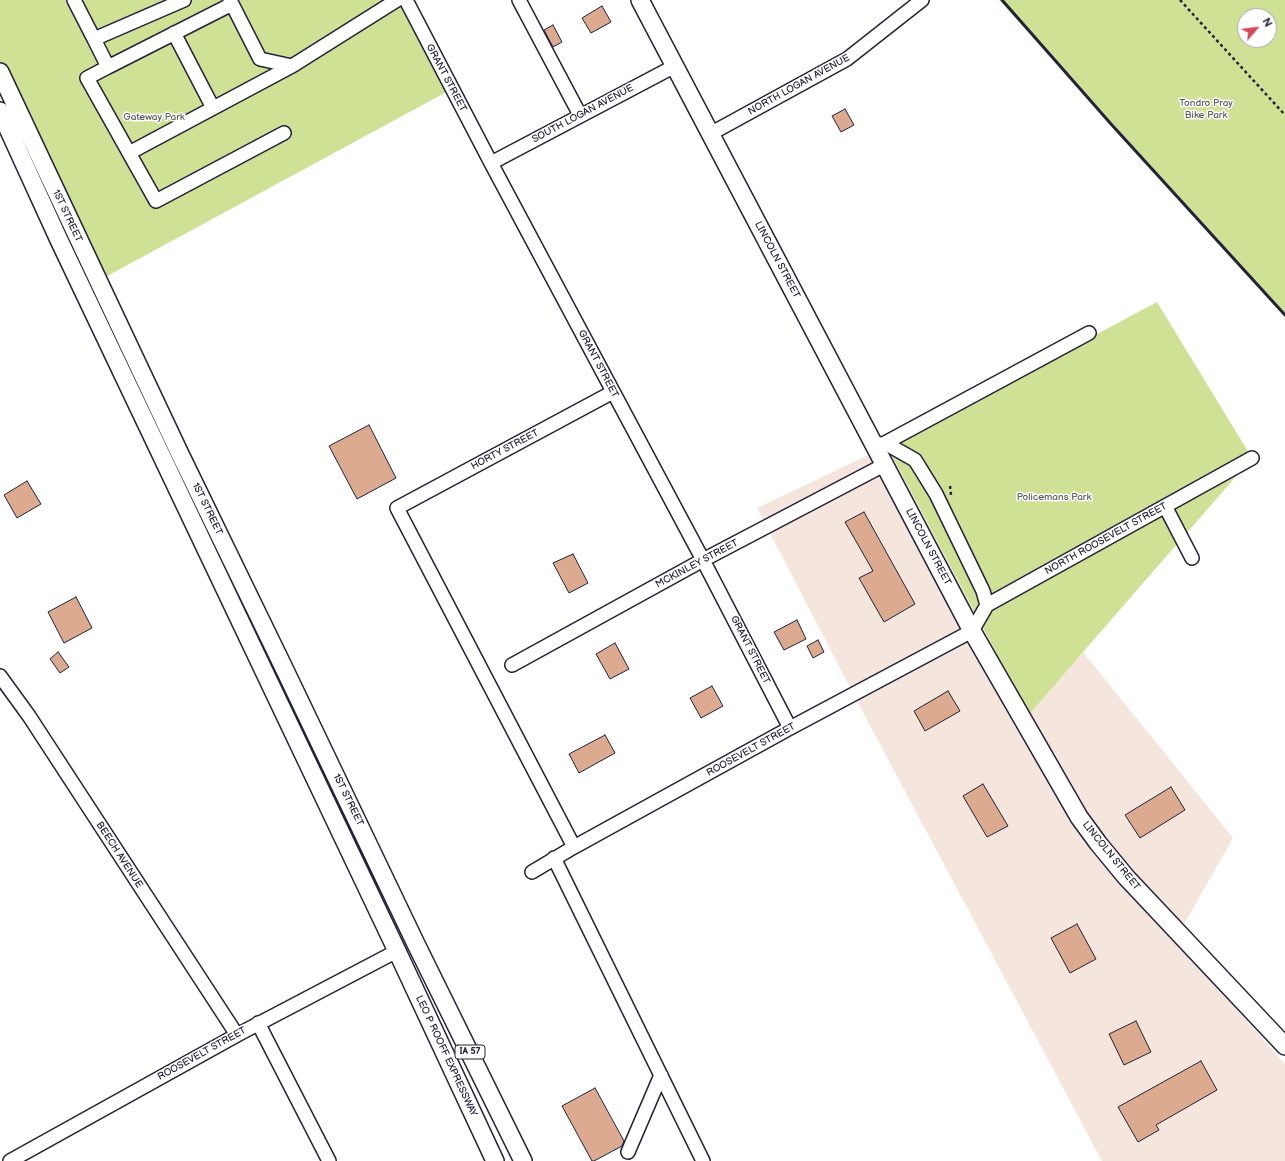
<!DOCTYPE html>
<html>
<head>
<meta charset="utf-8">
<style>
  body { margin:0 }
  #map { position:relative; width:1285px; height:1161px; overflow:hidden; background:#fff; font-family:"Balsamiq Sans",sans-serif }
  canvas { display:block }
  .north { position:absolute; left:1237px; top:8px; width:40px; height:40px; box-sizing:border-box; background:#fff; border:1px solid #a7a7b1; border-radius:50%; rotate:62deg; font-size:11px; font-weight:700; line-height:16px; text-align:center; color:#22223b }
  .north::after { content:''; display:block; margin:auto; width:14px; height:18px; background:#d1495b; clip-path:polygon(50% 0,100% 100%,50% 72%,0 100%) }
</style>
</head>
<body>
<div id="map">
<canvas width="1285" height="1161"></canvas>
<div class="north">N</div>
</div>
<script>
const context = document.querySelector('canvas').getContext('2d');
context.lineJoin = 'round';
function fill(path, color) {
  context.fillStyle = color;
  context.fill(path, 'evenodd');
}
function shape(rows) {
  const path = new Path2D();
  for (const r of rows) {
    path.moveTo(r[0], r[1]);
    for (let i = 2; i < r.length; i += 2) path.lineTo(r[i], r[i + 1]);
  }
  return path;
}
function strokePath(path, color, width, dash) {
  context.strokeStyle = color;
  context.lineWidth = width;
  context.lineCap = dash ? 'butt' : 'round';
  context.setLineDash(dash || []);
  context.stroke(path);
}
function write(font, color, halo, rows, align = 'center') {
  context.font = font + ' "Balsamiq Sans",sans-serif';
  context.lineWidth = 3;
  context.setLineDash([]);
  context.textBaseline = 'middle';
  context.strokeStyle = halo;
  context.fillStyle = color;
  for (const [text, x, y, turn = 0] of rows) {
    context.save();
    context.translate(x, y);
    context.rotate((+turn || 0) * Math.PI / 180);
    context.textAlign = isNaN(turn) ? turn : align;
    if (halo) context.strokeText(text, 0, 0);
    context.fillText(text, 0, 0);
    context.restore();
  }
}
fill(shape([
  [887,446,1029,715,1083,652,1233,838,1175,940,1285,1064,1285,1161,1102,1161,857,701,757,508]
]), '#f4e6dd');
fill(shape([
  [0,0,405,0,452,89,98,281,0,62],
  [999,0,1285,0,1285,315],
  [1245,16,1269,16,1269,40,1245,40],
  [1157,302,1252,458,1083,652,1029,715,887,446]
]), '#cfe195');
const building = shape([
  [602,6,611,22,591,33,582,18,602,6],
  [553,25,562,42,553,47,544,30,553,25],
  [845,109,854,125,841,132,832,116,845,109],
  [369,425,396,478,357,499,329,446,369,425],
  [27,481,41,504,17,518,4,495,27,481],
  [864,512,915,604,884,622,859,578,873,571,845,522,864,512],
  [573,554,588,583,569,593,553,563,573,554],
  [76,597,92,628,64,643,48,612,76,597],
  [797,620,806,639,784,650,774,632,797,620],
  [818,640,824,652,813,658,807,646,818,640],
  [615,643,629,669,610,679,596,654,615,643],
  [58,652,69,667,60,673,50,659,58,652],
  [712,686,723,706,701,718,690,698,712,686],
  [948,691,960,711,925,731,914,711,948,691],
  [605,735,615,753,579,773,569,754,605,735],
  [983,784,1008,826,987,837,963,796,983,784],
  [1171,787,1185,810,1140,838,1125,815,1171,787],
  [1077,924,1096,959,1070,973,1051,938,1077,924],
  [1136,1021,1151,1052,1124,1065,1109,1034,1136,1021],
  [1201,1061,1217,1090,1156,1125,1159,1130,1138,1142,1118,1107,1201,1061],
  [595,1088,624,1141,622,1146,594,1161,592,1161,562,1106,595,1088]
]);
fill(building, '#dcab8f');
strokePath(building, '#22223b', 1);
const minor = shape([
  [74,0,94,39,184,0],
  [230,0,260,59,292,66,397,0],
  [406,0,491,163,703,560,790,728],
  [519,0,580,115],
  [174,33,213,108],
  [94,39,108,67,87,78,156,201,284,133],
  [108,67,232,4],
  [710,134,847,59,922,0],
  [129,153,292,66],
  [491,163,675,66],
  [885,443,1089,333],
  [880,444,885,443,915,460,936,494,983,591,987,605],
  [1165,506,1192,558],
  [512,665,703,560,884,465],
  [0,676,29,716,237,1035],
  [574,847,397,508,613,392],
  [554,858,703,1161],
  [532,872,574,847,790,728,972,631,987,605,1252,458],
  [258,1023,329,1161],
  [628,1152,661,1075],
  [10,1161,237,1035,397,951]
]);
const major = shape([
  [640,0,972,631,1079,817,1098,843,1126,877,1285,1046],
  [0,72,180,454,283,666,416,944,523,1161],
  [0,111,59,240,397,951,495,1161]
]);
strokePath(minor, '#22223b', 16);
strokePath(major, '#22223b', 20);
strokePath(shape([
  [1180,0,1285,115],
  [950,486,951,495]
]), '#22223b', 2.5, [3, 3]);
strokePath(minor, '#fff', 13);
strokePath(major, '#fff', 17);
strokePath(shape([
  [1002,0,1111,124,1285,315]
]), '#22223b', 3);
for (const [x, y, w] of [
  [470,1052,30]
]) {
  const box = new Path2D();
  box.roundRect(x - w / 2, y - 7, w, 14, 3);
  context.fillStyle = '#fff';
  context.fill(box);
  strokePath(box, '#22223b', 1);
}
write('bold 9px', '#22223b', null, [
  ["IA 57",470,1052]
]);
write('10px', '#22223b', '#fff', [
  ["GRANT STREET",446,78,62],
  ["NORTH LOGAN AVENUE",799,85,-29],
  ["SOUTH LOGAN AVENUE",583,114,-28],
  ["1ST STREET",67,216,65],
  ["LINCOLN STREET",777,260,62],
  ["GRANT STREET",598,364,62],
  ["HORTY STREET",505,450,-28],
  ["1ST STREET",207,509,64],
  ["NORTH ROOSEVELT STREET",1106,539,-29],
  ["LINCOLN STREET",928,547,62],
  ["MCKINLEY STREET",697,564,-28],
  ["GRANT STREET",750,650,63],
  ["ROOSEVELT STREET",751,750,-29],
  ["1ST STREET",348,800,64],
  ["BEECH AVENUE",119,855,57],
  ["LINCOLN STREET",1111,856,51],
  ["ROOSEVELT STREET",202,1054,-29],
  ["LEO P ROOFF EXPRESSWAY",446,1056,65]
]);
write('10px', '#565b56', '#fff', [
  ["Tondro Pray",1206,103],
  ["Bike Park",1206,115],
  ["Gateway Park",154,117],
  ["Policemans Park",1054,497]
]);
</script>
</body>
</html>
